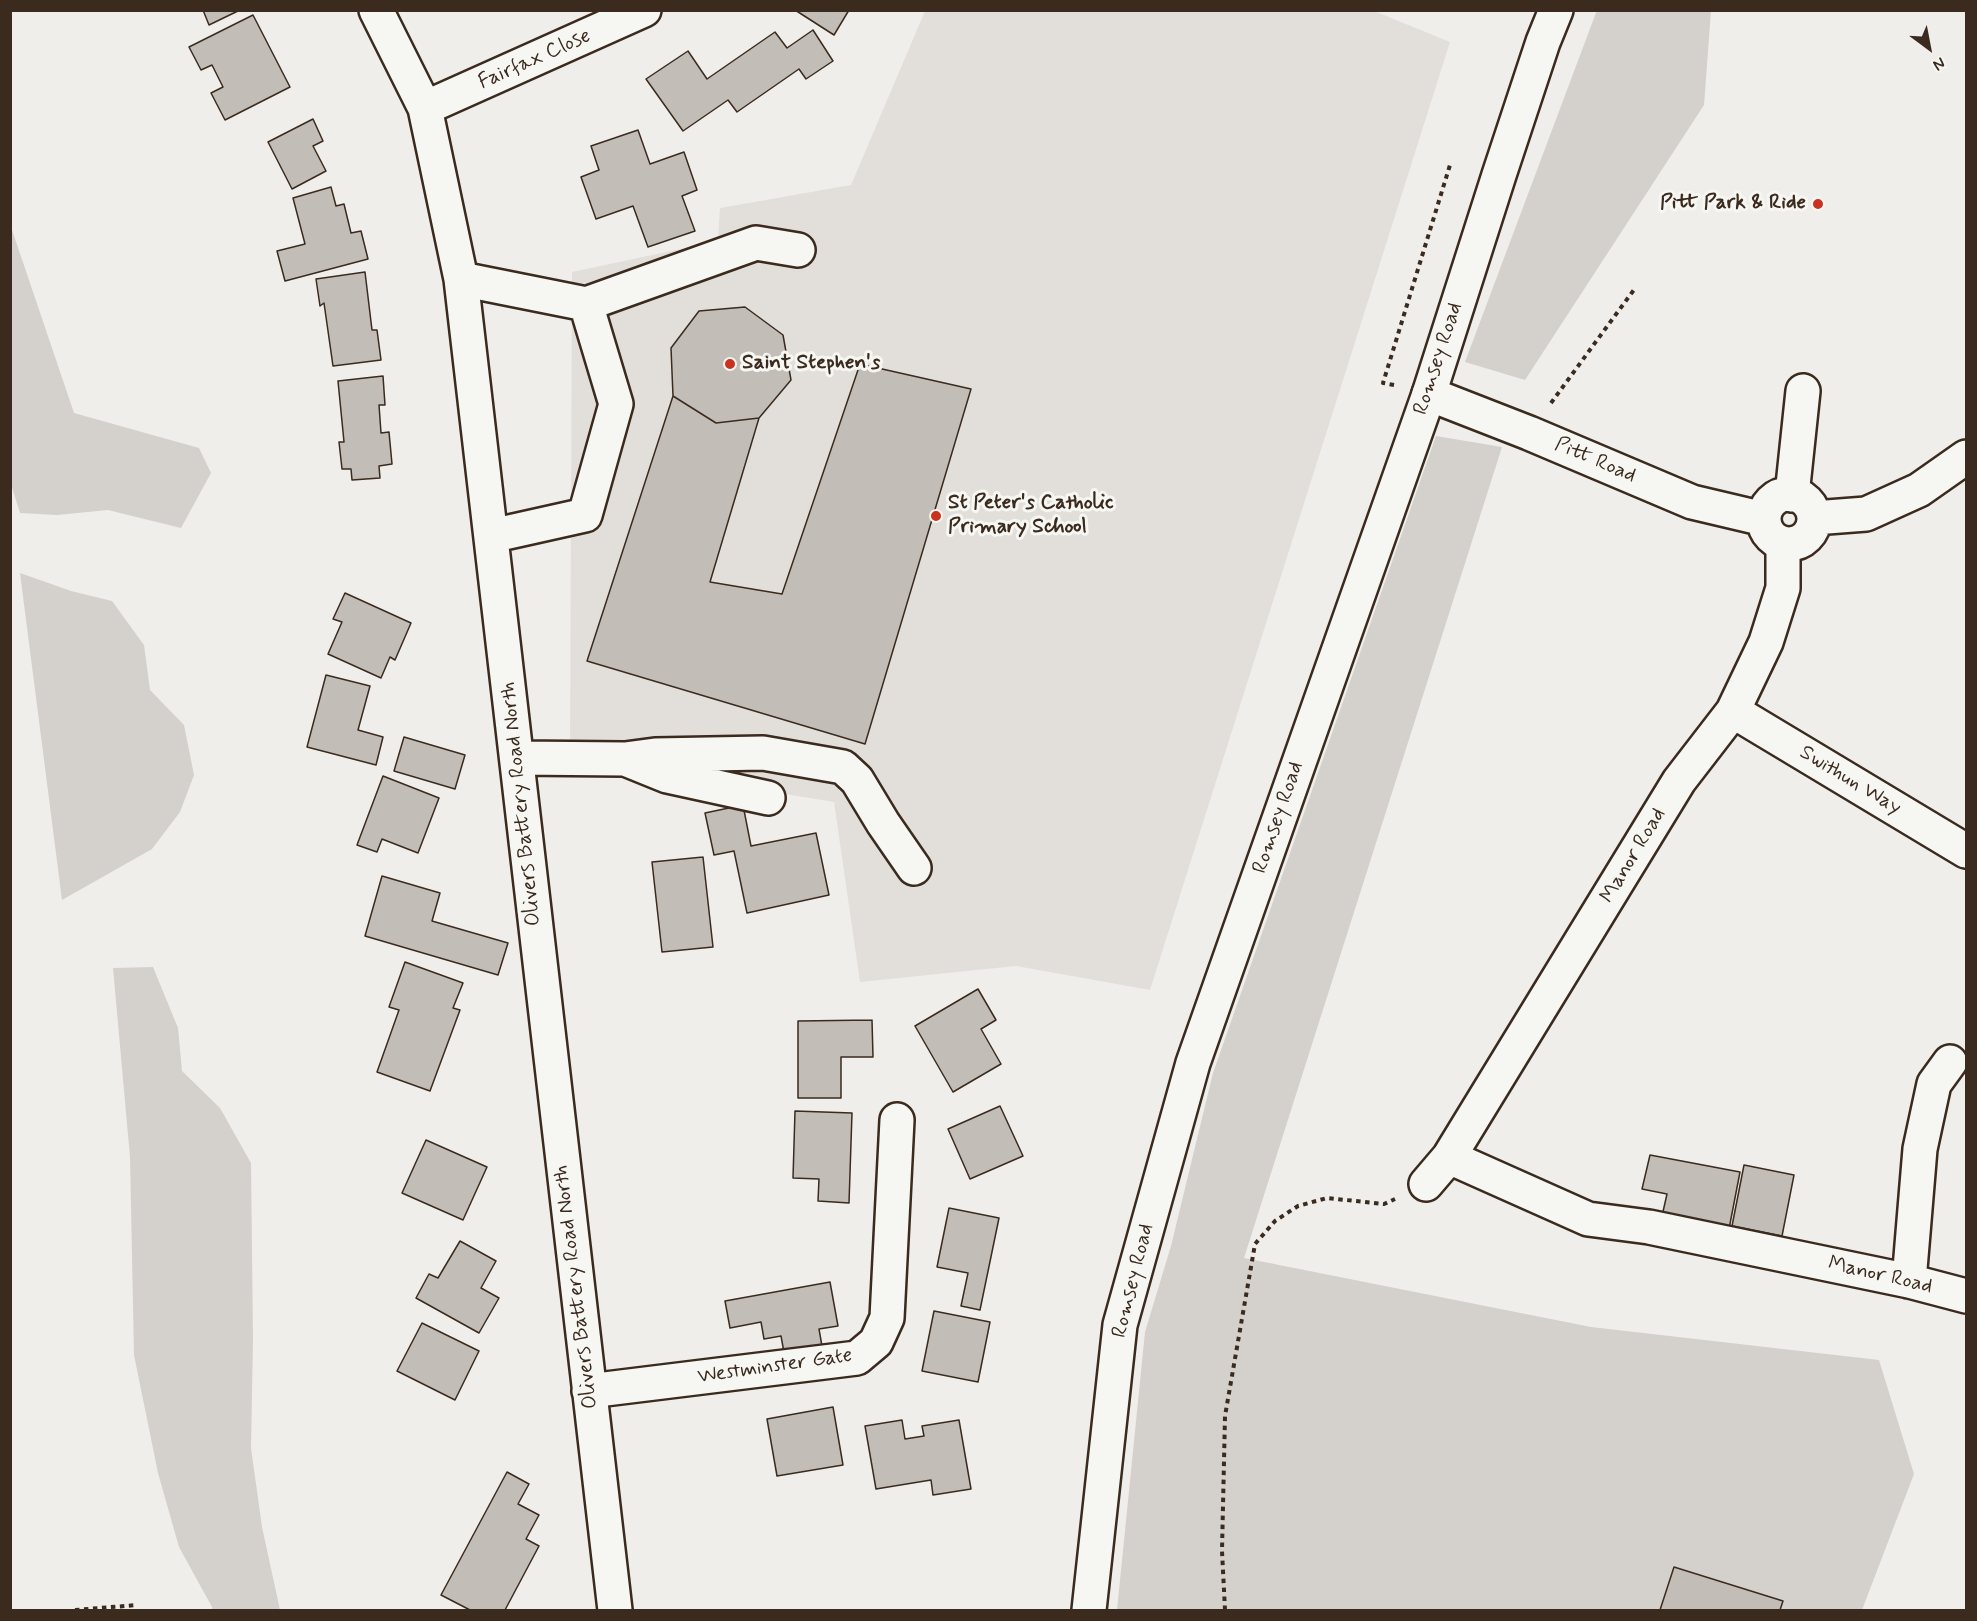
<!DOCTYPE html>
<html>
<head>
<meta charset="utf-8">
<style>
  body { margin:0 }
  #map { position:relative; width:1977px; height:1621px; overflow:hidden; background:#efeeea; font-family:Mynerve,sans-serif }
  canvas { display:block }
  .frame { position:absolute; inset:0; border:12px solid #3b2a1e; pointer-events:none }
  .north { position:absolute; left:1899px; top:18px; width:60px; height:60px; -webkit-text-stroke:4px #f6f6f2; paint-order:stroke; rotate:148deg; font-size:16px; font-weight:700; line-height:24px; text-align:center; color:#3b2a1e }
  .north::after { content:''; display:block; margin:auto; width:21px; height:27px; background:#3b2a1e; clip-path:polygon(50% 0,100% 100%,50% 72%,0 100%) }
</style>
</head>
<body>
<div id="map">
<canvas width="1977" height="1621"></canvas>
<div class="frame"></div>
<div class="north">N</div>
</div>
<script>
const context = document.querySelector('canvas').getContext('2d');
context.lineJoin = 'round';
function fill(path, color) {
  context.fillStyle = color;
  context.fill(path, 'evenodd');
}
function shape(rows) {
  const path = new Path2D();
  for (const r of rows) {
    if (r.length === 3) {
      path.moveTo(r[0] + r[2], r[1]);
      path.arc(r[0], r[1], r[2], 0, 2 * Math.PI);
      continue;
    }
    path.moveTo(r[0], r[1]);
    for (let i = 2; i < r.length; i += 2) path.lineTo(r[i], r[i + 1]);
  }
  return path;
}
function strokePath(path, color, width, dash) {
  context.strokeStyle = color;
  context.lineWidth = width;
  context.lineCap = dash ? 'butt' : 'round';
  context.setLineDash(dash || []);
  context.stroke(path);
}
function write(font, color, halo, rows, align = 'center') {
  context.font = font + ' Mynerve,sans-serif';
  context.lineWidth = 6;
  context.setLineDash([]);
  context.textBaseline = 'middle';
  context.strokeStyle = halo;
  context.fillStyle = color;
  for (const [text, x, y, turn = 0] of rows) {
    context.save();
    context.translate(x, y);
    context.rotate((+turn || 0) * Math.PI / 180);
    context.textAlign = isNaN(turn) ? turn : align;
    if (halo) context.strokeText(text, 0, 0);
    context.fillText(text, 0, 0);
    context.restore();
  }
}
fill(shape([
  [925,11,1374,11,1450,42,1150,990,1016,966,860,982,834,802,570,759,572,272,718,241,720,208,851,185]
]), '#e2dfdb');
fill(shape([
  [1597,10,1711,11,1704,105,1525,380,1465,362],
  [11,227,74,413,199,448,211,473,181,528,108,510,57,515,20,513,10,481],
  [1436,436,1502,447,1244,1258,1591,1327,1879,1360,1914,1474,1862,1610,1117,1610,1145,1332,1171,1246,1213,1073],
  [20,573,71,591,112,601,144,645,150,690,184,725,194,775,180,812,152,849,62,900],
  [153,967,178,1028,182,1071,220,1108,251,1163,253,1339,251,1448,262,1527,280,1610,212,1610,212,1607,179,1547,158,1473,134,1355,130,1157,113,968]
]), '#d4d1cc');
const building = shape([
  [203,10,240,10,209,25,203,10],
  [795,10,849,10,834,35,795,10],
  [253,15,290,87,225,120,211,93,223,87,212,65,201,70,189,47,253,15],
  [813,30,833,61,806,79,799,69,737,112,728,100,683,131,646,79,688,51,707,79,775,32,787,48,813,30],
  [313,119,323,141,313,146,326,171,292,189,268,142,313,119],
  [638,130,650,164,684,152,697,190,682,196,695,231,648,247,633,206,596,219,581,177,599,170,591,146,638,130],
  [331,187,336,206,344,204,351,233,361,231,368,259,285,281,277,251,305,244,293,198,331,187],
  [365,272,372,330,377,330,381,360,333,366,324,303,320,306,316,279,365,272],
  [745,307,783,335,791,380,759,418,716,423,673,396,671,348,699,311,745,307],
  [860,364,971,389,865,744,587,661,673,396,716,423,759,418,710,582,782,594,860,364],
  [383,376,385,405,379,405,381,433,389,432,392,464,379,466,380,478,352,480,351,469,342,469,339,442,344,442,338,381,383,376],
  [345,593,411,623,395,660,390,657,381,678,328,654,342,622,333,619,345,593],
  [326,675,370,686,358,730,383,737,376,765,307,747,326,675],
  [404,737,465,755,455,789,394,771,404,737],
  [383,776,439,798,418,853,382,839,377,852,357,845,383,776],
  [743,805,751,846,816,833,829,895,747,913,734,851,714,855,705,813,743,805],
  [703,857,713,947,662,952,652,862,703,857],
  [382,876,440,893,432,921,508,943,498,975,365,936,382,876],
  [405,962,463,983,453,1008,460,1010,430,1091,377,1072,399,1010,389,1007,405,962],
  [978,989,996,1020,981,1029,1001,1064,953,1092,915,1026,978,989],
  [872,1020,873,1057,841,1057,841,1098,798,1098,798,1021,872,1020],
  [1000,1106,1023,1156,970,1179,948,1129,1000,1106],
  [795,1111,852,1113,849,1203,818,1201,819,1179,793,1178,795,1111],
  [426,1140,487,1167,463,1220,402,1193,426,1140],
  [1650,1155,1740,1172,1729,1229,1662,1216,1667,1194,1642,1189,1650,1155],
  [1744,1165,1794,1175,1782,1236,1732,1226,1744,1165],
  [949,1208,999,1218,980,1310,961,1306,968,1273,937,1267,949,1208],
  [460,1241,496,1261,481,1288,499,1298,479,1333,416,1298,429,1274,438,1278,460,1241],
  [830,1282,838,1326,819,1329,823,1352,785,1358,781,1336,764,1339,761,1322,730,1328,725,1301,830,1282],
  [934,1311,990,1322,978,1382,922,1371,934,1311],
  [422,1323,479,1351,455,1400,397,1371,422,1323],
  [833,1407,843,1465,777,1476,767,1419,833,1407],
  [902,1420,905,1439,924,1436,922,1426,959,1420,971,1489,933,1495,931,1480,876,1489,865,1426,902,1420],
  [507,1472,529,1484,518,1504,539,1515,526,1539,539,1546,505,1610,470,1610,441,1595,507,1472],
  [1674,1567,1783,1601,1780,1610,1660,1610,1674,1567]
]);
fill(building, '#c2bdb7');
strokePath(building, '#3b2a1e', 1.5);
const minor = shape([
  [376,10,425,108,461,279,615,1610],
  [425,108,644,10],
  [461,279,586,304,616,404,585,515,491,536],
  [586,304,756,243,798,250],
  [1429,394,1529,433,1692,502,1764,519],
  [1789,519,25],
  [1792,495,1803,391],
  [1814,518,1866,514,1919,490,1966,457],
  [1733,711,1966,851],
  [517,758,625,759,667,776,768,798],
  [625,759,655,755,763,753,843,767,857,780,883,823,914,868],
  [1449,1157,1588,1219,1649,1227,1909,1281,1966,1296],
  [1426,1184,1449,1157,1679,781,1733,711,1766,642,1783,588,1783,544],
  [1909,1281,1920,1149,1934,1084,1950,1062],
  [589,1391,857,1358,876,1342,887,1318,897,1120]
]);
const major = shape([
  [1089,1610,1120,1325,1193,1063,1429,394,1499,175,1543,42,1556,10]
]);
strokePath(minor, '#3b2a1e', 38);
strokePath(major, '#3b2a1e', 38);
strokePath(shape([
  [1394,385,1383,383,1450,165],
  [1551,403,1636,287],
  [75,1610,137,1605],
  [1225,1610,1222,1551,1225,1416,1255,1244,1275,1221,1298,1206,1327,1198,1384,1204,1395,1199]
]), '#3b2a1e', 4, [4.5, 4.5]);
strokePath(minor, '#f6f6f2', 33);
strokePath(major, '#f6f6f2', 33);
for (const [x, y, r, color] of [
  [1818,204,6,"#c8321e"],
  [730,364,6,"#c8321e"],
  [936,516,6,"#c8321e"]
]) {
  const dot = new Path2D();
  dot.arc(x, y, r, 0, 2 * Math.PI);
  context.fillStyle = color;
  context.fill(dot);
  strokePath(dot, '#f6f6f2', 2);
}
write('21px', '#3b2a1e', '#f6f6f2', [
  ["Fairfax Close",535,60,-24],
  ["Romsey Road",1439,359,-72],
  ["Pitt Road",1595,461,23],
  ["Swithun Way",1850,781,31],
  ["Olivers Battery Road North",522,804,-96],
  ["Romsey Road",1279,818,-71],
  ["Manor Road",1634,856,-59],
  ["Manor Road",1880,1276,13],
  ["Romsey Road",1134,1281,-76],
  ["Olivers Battery Road North",577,1287,-97],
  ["Westminster Gate",775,1367,-8]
]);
write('bold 21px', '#3b2a1e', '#f6f6f2', [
  ["Pitt Park & Ride",1806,204,"right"],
  ["Saint Stephen's",742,364],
  ["St Peter's Catholic",948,504],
  ["Primary School",948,528]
], 'left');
</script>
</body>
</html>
